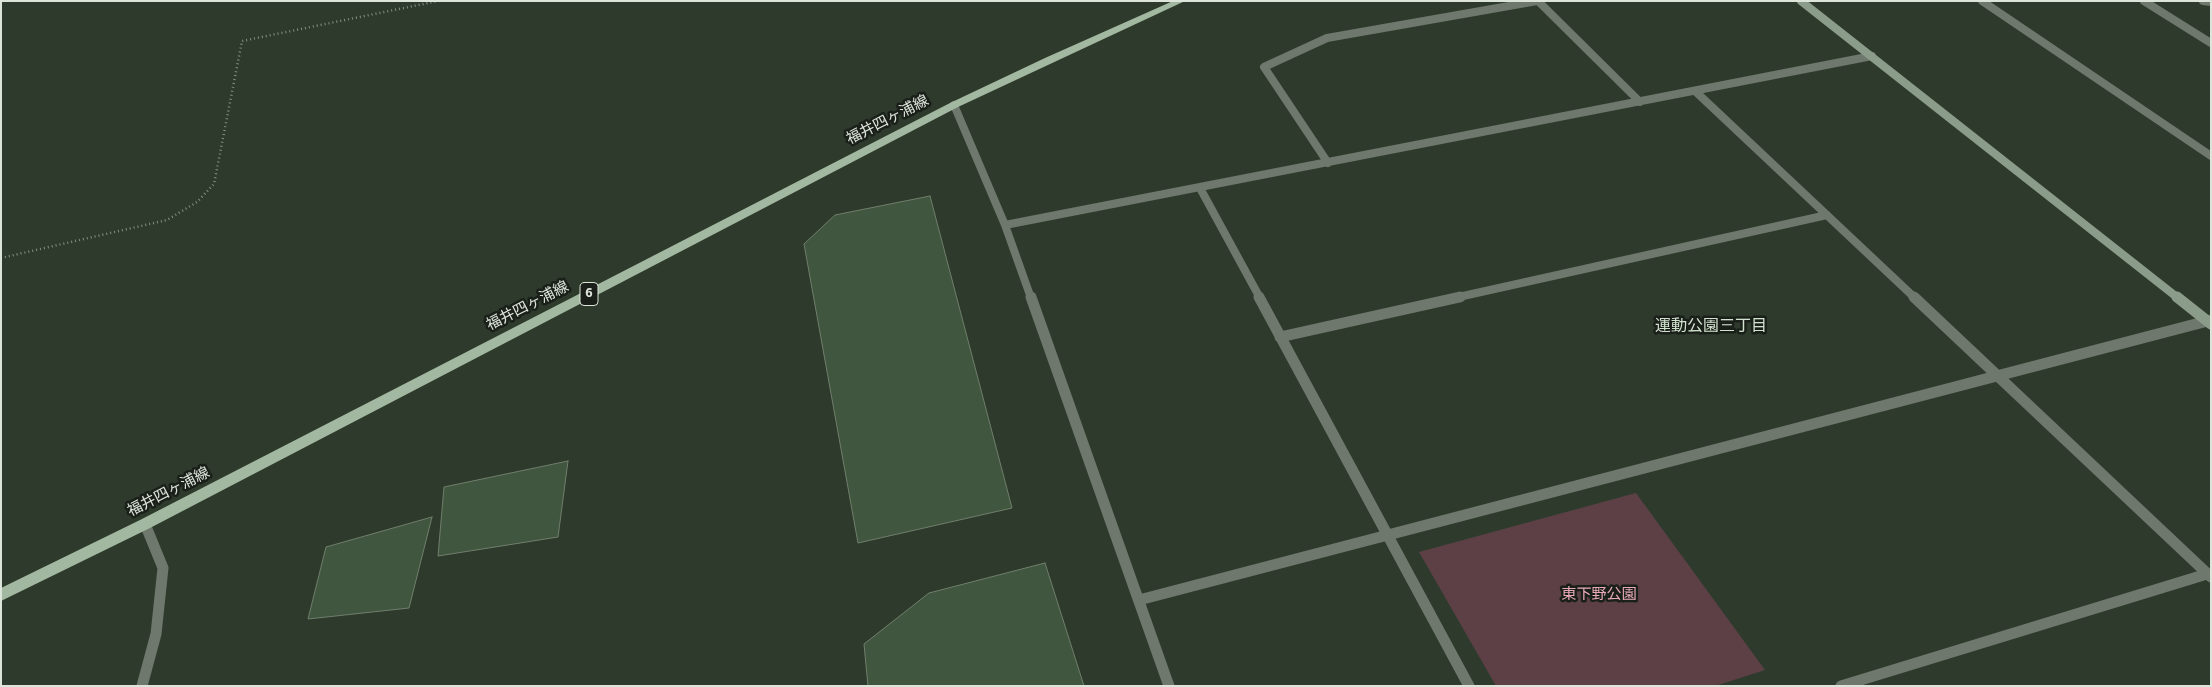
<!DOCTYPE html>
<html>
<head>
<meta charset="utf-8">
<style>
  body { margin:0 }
  #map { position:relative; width:2212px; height:687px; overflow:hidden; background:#2e3b2c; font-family:"Source Sans 3",sans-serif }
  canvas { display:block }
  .frame { position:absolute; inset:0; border:2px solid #dde5db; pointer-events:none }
</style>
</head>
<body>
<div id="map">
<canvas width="2212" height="687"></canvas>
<div class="frame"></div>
</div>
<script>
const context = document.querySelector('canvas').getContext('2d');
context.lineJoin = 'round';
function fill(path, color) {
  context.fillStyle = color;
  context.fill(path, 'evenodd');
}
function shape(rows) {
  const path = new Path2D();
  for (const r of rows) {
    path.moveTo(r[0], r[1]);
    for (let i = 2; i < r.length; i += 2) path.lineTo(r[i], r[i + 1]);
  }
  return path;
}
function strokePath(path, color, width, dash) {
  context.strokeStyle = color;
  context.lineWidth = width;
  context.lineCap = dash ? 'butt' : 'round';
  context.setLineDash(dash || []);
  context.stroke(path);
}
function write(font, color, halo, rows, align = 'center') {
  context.font = font + ' "Source Sans 3","Noto Sans JP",sans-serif';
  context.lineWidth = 5;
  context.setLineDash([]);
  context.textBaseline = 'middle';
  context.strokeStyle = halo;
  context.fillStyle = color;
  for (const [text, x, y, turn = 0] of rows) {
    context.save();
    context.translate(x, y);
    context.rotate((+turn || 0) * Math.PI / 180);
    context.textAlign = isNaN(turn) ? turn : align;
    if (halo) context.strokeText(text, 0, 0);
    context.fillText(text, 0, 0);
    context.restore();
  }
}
fill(shape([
  [1636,493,1765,670,1715,686,1496,686,1419,552]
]), '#5c4046');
const building = shape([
  [930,196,1012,508,858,543,804,244,835,215,930,196],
  [568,461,558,537,438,556,444,487,568,461],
  [432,517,409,608,308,619,326,547,432,517],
  [1045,563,1084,686,868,686,864,644,929,593,1045,563]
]);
fill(building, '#41563e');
strokePath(building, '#707f6d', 1);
strokePath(shape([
  [1,258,167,220,197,202,214,184,242,41,438,1]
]), '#838e81', 2.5, [1, 3]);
strokePath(shape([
  [142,686,156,634,163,568,145,524]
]), '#6e786c', 11);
strokePath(shape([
  [1538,1,1640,102],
  [1982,1,2211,156],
  [2144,1,2211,43],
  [2203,1,2211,2],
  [1695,91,1915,298],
  [954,105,1005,225,1031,298],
  [1328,163,1264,67,1327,38,1537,1],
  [1200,188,1260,298],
  [1005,225,1872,56],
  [1454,298,1827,215]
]), '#6e786c', 8);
strokePath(shape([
  [1031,297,1169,686],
  [1259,297,1469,686],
  [1914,297,2211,577],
  [1280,337,1460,297],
  [1139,600,2211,320],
  [1841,686,2207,574]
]), '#6e786c', 11);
strokePath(shape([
  [1801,1,2178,298]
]), '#8c9c8a', 8);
strokePath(shape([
  [2177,297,2211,324]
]), '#8c9c8a', 11);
fill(shape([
  [1173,1,1185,1,958,107,150,528,1,601,1,588,140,520,950,103,1045,58,1173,1]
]), '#a3b8a0');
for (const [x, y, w] of [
  [589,294,18]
]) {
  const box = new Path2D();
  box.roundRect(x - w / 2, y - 11.5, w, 23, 4);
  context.fillStyle = '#1a2019';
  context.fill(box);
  strokePath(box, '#dde5db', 1);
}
write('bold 14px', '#dde5db', null, [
  ["6",589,294]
]);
write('15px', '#dde5db', '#1a2019', [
  ["福井四ヶ浦線",888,121,-27],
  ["福井四ヶ浦線",528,307,-27],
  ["福井四ヶ浦線",169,493,-27]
]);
write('15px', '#e9aab8', '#1a2019', [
  ["東下野公園",1599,596]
]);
write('16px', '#d1e2ce', '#1a2019', [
  ["運動公園三丁目",1711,327]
]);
</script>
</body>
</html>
